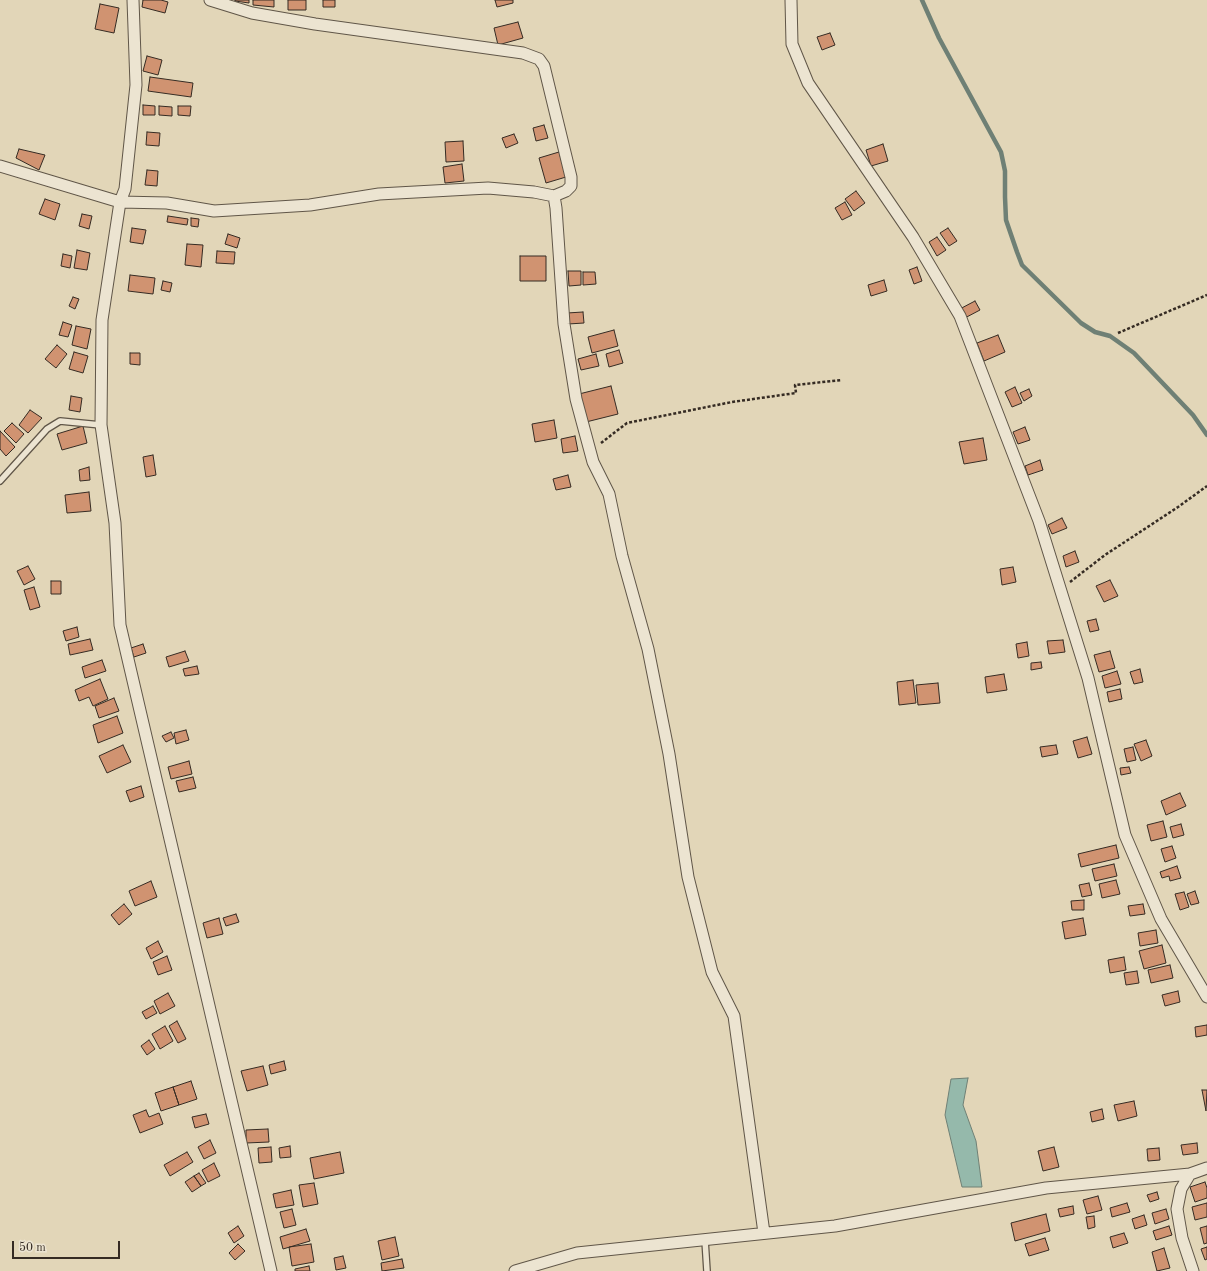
<!DOCTYPE html>
<html>
<head>
<meta charset="utf-8">
<style>
  body { margin:0 }
  #map { position:relative; width:1207px; height:1271px; overflow:hidden; background:#e2d6b8; font-family:"Old Standard TT",serif }
  canvas { display:block }
  .scale { position:absolute; left:12px; top:1241px; width:108px; height:18px; box-sizing:border-box; border:2px solid #352b23; border-top:0; padding-left:5px; font-size:12px; line-height:14px; white-space:nowrap; color:#352b23; -webkit-text-stroke:3px #ece4d1; paint-order:stroke }
</style>
</head>
<body>
<div id="map">
<canvas width="1207" height="1271"></canvas>
<div class="scale">50 m</div>
</div>
<script>
const context = document.querySelector('canvas').getContext('2d');
context.lineJoin = 'round';
function fill(path, color) {
  context.fillStyle = color;
  context.fill(path, 'evenodd');
}
function shape(rows) {
  const path = new Path2D();
  for (const r of rows) {
    path.moveTo(r[0], r[1]);
    for (let i = 2; i < r.length; i += 2) path.lineTo(r[i], r[i + 1]);
  }
  return path;
}
function strokePath(path, color, width, dash) {
  context.strokeStyle = color;
  context.lineWidth = width;
  context.lineCap = dash ? 'butt' : 'round';
  context.setLineDash(dash || []);
  context.stroke(path);
}
const water = shape([
  [968,1078,963,1105,976,1141,982,1187,962,1187,945,1115,951,1079,968,1078]
]);
fill(water, '#95b9ab');
strokePath(water, '#6f8075', 1);
strokePath(shape([
  [922,0,939,38,1001,152,1005,171,1005,197,1006,220,1017,252,1022,265,1081,323,1095,332,1110,336,1134,353,1193,415,1207,435]
]), '#6f8075', 4.5);
const building = shape([
  [143,0,161,0,168,2,165,13,142,7,143,0],
  [235,0,249,0,249,3,235,1,235,0],
  [253,0,274,0,274,7,253,5,253,0],
  [288,0,306,0,306,10,288,10,288,0],
  [323,0,335,0,335,7,323,7,323,0],
  [495,0,513,0,513,3,497,7,495,0],
  [100,4,119,8,114,33,95,29,100,4],
  [518,22,523,38,498,45,494,28,518,22],
  [830,33,835,45,822,50,817,37,830,33],
  [147,56,162,60,158,75,143,71,147,56],
  [150,77,193,83,191,97,148,91,150,77],
  [143,105,155,106,155,115,143,115,143,105],
  [159,106,172,107,172,116,159,115,159,106],
  [178,106,191,106,190,116,178,115,178,106],
  [544,125,548,138,536,141,533,128,544,125],
  [147,132,160,133,159,146,146,145,147,132],
  [514,134,518,143,506,148,502,138,514,134],
  [463,141,464,161,446,162,445,142,463,141],
  [883,144,888,161,871,166,866,150,883,144],
  [19,149,45,155,39,170,16,158,19,149],
  [559,152,566,177,546,183,539,158,559,152],
  [462,164,464,181,445,183,443,167,462,164],
  [147,170,158,171,157,186,145,185,147,170],
  [856,191,865,203,854,211,845,199,856,191],
  [45,199,60,204,55,220,39,214,45,199],
  [845,202,852,215,842,220,835,208,845,202],
  [82,214,92,216,89,229,79,226,82,214],
  [168,216,188,219,187,225,167,222,168,216],
  [191,218,199,219,198,227,191,226,191,218],
  [132,228,146,230,143,244,130,242,132,228],
  [948,228,957,241,949,246,940,233,948,228],
  [228,234,240,238,237,248,225,244,228,234],
  [937,237,946,250,937,256,929,242,937,237],
  [187,244,203,245,201,267,185,265,187,244],
  [77,250,90,253,87,270,74,268,77,250],
  [217,251,235,252,234,264,216,263,217,251],
  [63,254,72,256,70,268,61,266,63,254],
  [520,256,546,256,546,281,520,281,520,256],
  [917,267,922,281,914,284,909,270,917,267],
  [568,271,581,271,581,285,569,286,568,271],
  [583,272,595,272,596,284,583,285,583,272],
  [130,275,155,278,153,294,128,291,130,275],
  [884,280,887,291,871,296,868,285,884,280],
  [163,281,172,283,170,292,161,290,163,281],
  [73,297,79,299,75,309,69,306,73,297],
  [975,301,980,310,961,320,956,311,975,301],
  [583,312,584,323,568,324,567,313,583,312],
  [63,322,72,325,68,337,59,335,63,322],
  [76,326,91,329,87,349,72,345,76,326],
  [614,330,618,346,592,353,588,337,614,330],
  [998,335,1005,352,984,361,977,343,998,335],
  [57,345,67,354,56,368,45,359,57,345],
  [619,350,623,363,609,367,606,354,619,350],
  [74,352,88,356,83,373,69,369,74,352],
  [130,353,140,353,140,365,130,364,130,353],
  [596,354,599,366,581,370,578,359,596,354],
  [611,386,618,414,586,422,579,394,611,386],
  [1015,387,1022,403,1012,407,1005,392,1015,387],
  [1029,389,1032,396,1024,401,1020,393,1029,389],
  [71,396,82,398,80,412,69,410,71,396],
  [30,410,42,418,28,433,19,425,30,410],
  [554,420,557,438,535,442,532,424,554,420],
  [12,423,24,434,16,443,4,431,12,423],
  [83,426,87,443,62,450,57,434,83,426],
  [1025,427,1030,440,1018,444,1013,432,1025,427],
  [0,431,15,447,6,456,0,449,0,431],
  [575,436,578,451,563,453,561,439,575,436],
  [983,438,987,460,964,464,959,442,983,438],
  [153,455,156,475,146,477,143,457,153,455],
  [1040,460,1043,470,1028,475,1025,466,1040,460],
  [89,467,90,480,80,481,79,470,89,467],
  [568,475,571,487,556,490,553,479,568,475],
  [89,492,91,511,67,513,65,495,89,492],
  [1062,518,1067,528,1052,534,1048,525,1062,518],
  [1075,551,1079,562,1066,567,1063,556,1075,551],
  [28,566,35,579,24,585,17,571,28,566],
  [1013,567,1016,582,1002,585,1000,569,1013,567],
  [1110,580,1118,596,1104,602,1096,586,1110,580],
  [51,581,61,581,61,594,51,594,51,581],
  [34,587,40,607,30,610,24,590,34,587],
  [1096,619,1099,630,1090,632,1087,621,1096,619],
  [77,627,79,637,66,641,63,631,77,627],
  [90,639,93,650,70,655,68,644,90,639],
  [1063,640,1065,652,1049,654,1047,641,1063,640],
  [1027,642,1029,656,1018,658,1016,644,1027,642],
  [143,644,146,653,134,657,131,648,143,644],
  [185,651,189,661,169,667,166,657,185,651],
  [1110,651,1115,668,1099,672,1094,655,1110,651],
  [102,660,106,671,85,678,82,667,102,660],
  [1041,662,1042,668,1031,670,1031,663,1041,662],
  [197,666,199,674,185,676,183,669,197,666],
  [1140,669,1143,682,1134,684,1130,672,1140,669],
  [1117,671,1121,684,1105,688,1102,676,1117,671],
  [1004,674,1007,690,987,693,985,677,1004,674],
  [100,679,108,699,93,706,89,697,79,701,75,690,100,679],
  [913,680,916,703,899,705,897,682,913,680],
  [938,683,940,703,918,705,916,685,938,683],
  [1120,689,1122,699,1109,702,1107,692,1120,689],
  [114,698,119,711,99,718,95,706,114,698],
  [117,716,123,733,98,743,93,725,117,716],
  [186,730,189,740,176,744,174,733,186,730],
  [171,732,174,738,166,742,162,736,171,732],
  [1087,737,1092,754,1078,758,1073,741,1087,737],
  [1146,740,1152,756,1141,761,1134,744,1146,740],
  [123,745,131,762,107,773,99,756,123,745],
  [1056,745,1058,754,1042,757,1040,747,1056,745],
  [1133,747,1136,760,1127,762,1124,749,1133,747],
  [189,761,192,774,171,779,168,767,189,761],
  [1129,767,1131,773,1121,775,1120,768,1129,767],
  [193,777,196,788,179,792,176,781,193,777],
  [141,786,144,797,130,802,126,791,141,786],
  [1180,793,1186,806,1166,815,1161,801,1180,793],
  [1163,821,1167,837,1151,841,1147,825,1163,821],
  [1181,824,1184,835,1173,838,1170,827,1181,824],
  [1116,845,1119,858,1081,867,1078,854,1116,845],
  [1172,846,1176,858,1165,862,1161,849,1172,846],
  [1114,864,1117,876,1095,881,1092,869,1114,864],
  [1177,866,1181,878,1170,881,1169,876,1162,878,1160,872,1177,866],
  [1116,880,1120,894,1102,898,1099,884,1116,880],
  [151,881,157,897,135,906,129,891,151,881],
  [1089,883,1092,895,1082,897,1079,885,1089,883],
  [1195,891,1199,903,1191,905,1187,894,1195,891],
  [1184,892,1189,907,1180,910,1175,894,1184,892],
  [1084,900,1084,910,1072,910,1071,901,1084,900],
  [124,904,132,914,119,925,111,915,124,904],
  [1143,904,1145,914,1130,916,1128,906,1143,904],
  [236,914,239,922,226,926,223,918,236,914],
  [219,918,223,934,207,938,203,923,219,918],
  [1083,918,1086,935,1065,939,1062,922,1083,918],
  [1156,930,1158,943,1140,946,1138,933,1156,930],
  [158,941,163,952,151,959,146,948,158,941],
  [1162,945,1166,963,1144,969,1139,951,1162,945],
  [167,956,172,970,158,975,153,962,167,956],
  [1124,957,1126,970,1110,973,1108,960,1124,957],
  [1170,965,1173,978,1151,983,1148,970,1170,965],
  [1137,971,1139,983,1126,985,1124,973,1137,971],
  [1178,991,1180,1002,1165,1006,1162,995,1178,991],
  [168,993,175,1006,160,1014,154,1001,168,993],
  [153,1006,157,1013,146,1019,142,1012,153,1006],
  [177,1021,186,1039,178,1043,169,1026,177,1021],
  [1207,1025,1207,1035,1196,1037,1195,1027,1207,1025],
  [165,1026,173,1041,160,1049,152,1034,165,1026],
  [149,1040,155,1049,147,1055,141,1046,149,1040],
  [284,1061,286,1070,271,1074,269,1065,284,1061],
  [263,1066,268,1085,247,1091,241,1071,263,1066],
  [191,1081,197,1099,179,1105,173,1087,191,1081],
  [173,1087,179,1105,161,1111,155,1093,173,1087],
  [1202,1090,1207,1090,1206,1111,1202,1090],
  [1134,1101,1137,1116,1118,1121,1114,1105,1134,1101],
  [1102,1109,1104,1119,1092,1122,1090,1112,1102,1109],
  [146,1110,149,1117,159,1113,163,1124,140,1133,133,1115,146,1110],
  [206,1114,209,1124,195,1128,192,1117,206,1114],
  [268,1129,269,1142,246,1143,246,1130,268,1129],
  [210,1140,216,1153,204,1159,198,1147,210,1140],
  [1197,1143,1198,1153,1183,1155,1181,1145,1197,1143],
  [290,1146,291,1157,280,1158,279,1148,290,1146],
  [271,1147,272,1162,259,1163,258,1148,271,1147],
  [1054,1147,1059,1167,1043,1171,1038,1151,1054,1147],
  [1159,1148,1160,1160,1148,1161,1147,1149,1159,1148],
  [187,1152,193,1162,170,1176,164,1165,187,1152],
  [340,1152,344,1173,314,1179,310,1158,340,1152],
  [214,1163,220,1176,208,1182,202,1170,214,1163],
  [199,1173,206,1183,201,1186,194,1176,199,1173],
  [194,1176,201,1186,192,1192,185,1182,194,1176],
  [1205,1182,1207,1188,1207,1198,1195,1202,1190,1187,1205,1182],
  [314,1183,318,1204,303,1207,299,1185,314,1183],
  [291,1190,294,1205,276,1208,273,1194,291,1190],
  [1157,1192,1159,1199,1150,1202,1147,1195,1157,1192],
  [1098,1196,1102,1210,1087,1214,1083,1200,1098,1196],
  [1127,1203,1130,1212,1112,1217,1110,1208,1127,1203],
  [1207,1203,1207,1217,1195,1220,1192,1207,1207,1203],
  [1073,1206,1074,1214,1060,1217,1058,1209,1073,1206],
  [292,1209,296,1225,284,1228,280,1212,292,1209],
  [1166,1209,1169,1219,1155,1224,1152,1213,1166,1209],
  [1046,1214,1050,1231,1015,1241,1011,1223,1046,1214],
  [1144,1215,1147,1225,1135,1229,1132,1219,1144,1215],
  [1094,1216,1095,1227,1088,1229,1086,1217,1094,1216],
  [238,1226,244,1236,234,1243,228,1233,238,1226],
  [1169,1226,1172,1235,1156,1240,1153,1231,1169,1226],
  [1207,1226,1207,1243,1204,1244,1200,1228,1207,1226],
  [306,1229,310,1241,283,1249,280,1237,306,1229],
  [1124,1233,1128,1243,1113,1248,1110,1237,1124,1233],
  [395,1237,399,1256,382,1260,378,1241,395,1237],
  [1045,1238,1049,1250,1029,1256,1025,1244,1045,1238],
  [238,1244,245,1251,235,1260,229,1253,238,1244],
  [311,1244,314,1262,292,1266,289,1247,311,1244],
  [1207,1247,1207,1259,1205,1260,1201,1249,1207,1247],
  [1164,1248,1170,1268,1157,1271,1152,1252,1164,1248],
  [343,1256,346,1268,336,1270,334,1258,343,1256],
  [402,1259,404,1268,382,1271,381,1263,402,1259],
  [309,1266,310,1271,295,1271,295,1269,309,1266]
]);
fill(building, '#d09371');
strokePath(building, '#352b23', 1);
const service = shape([
  [0,481,47,429,60,421,101,425],
  [705,1240,707,1271]
]);
const minor = shape([
  [133,0,136,85,125,189,120,202,102,320,101,425,115,523,120,625,271,1271],
  [210,0,252,13,315,24,523,53,539,59,544,66,571,177,571,186,566,191,554,196],
  [791,0,792,44,808,83,913,237,960,316,1039,521,1088,678,1125,835,1161,919,1207,997],
  [0,166,120,202,167,203,214,211,310,205,379,194,488,188,534,192,554,196,556,208,564,324,576,399,593,462,609,494,622,556,648,649,669,754,688,877,712,972,734,1016,764,1233],
  [515,1271,577,1253,835,1226,1046,1188,1190,1174],
  [1193,1271,1182,1238,1177,1209,1181,1189,1190,1174,1207,1168]
]);
strokePath(service, '#605648', 8);
strokePath(minor, '#605648', 13);
strokePath(shape([
  [1118,333,1207,295],
  [601,443,627,423,732,402,796,393,795,385,842,380],
  [1070,582,1105,555,1178,507,1207,486]
]), '#352b23', 2.5, [3, 2]);
strokePath(service, '#ece4d1', 5.5);
strokePath(minor, '#ece4d1', 11);
</script>
</body>
</html>
